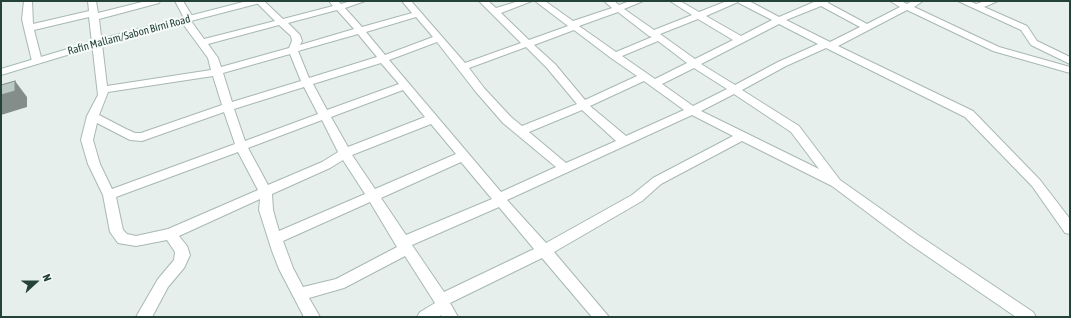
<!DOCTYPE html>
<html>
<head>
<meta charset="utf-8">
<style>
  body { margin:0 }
  #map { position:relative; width:1071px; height:318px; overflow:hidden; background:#e6efeb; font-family:"Asap Condensed",sans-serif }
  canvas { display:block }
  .frame { position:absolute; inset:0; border:2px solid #24423a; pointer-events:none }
  .north { position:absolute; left:16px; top:262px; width:40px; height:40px; -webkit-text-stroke:3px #f7fbf9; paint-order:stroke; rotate:69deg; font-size:11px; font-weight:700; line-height:16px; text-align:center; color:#24423a }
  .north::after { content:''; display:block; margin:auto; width:14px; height:18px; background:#24423a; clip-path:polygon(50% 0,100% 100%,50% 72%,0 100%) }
</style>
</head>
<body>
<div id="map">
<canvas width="1071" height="318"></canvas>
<div class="frame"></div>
<div class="north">N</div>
</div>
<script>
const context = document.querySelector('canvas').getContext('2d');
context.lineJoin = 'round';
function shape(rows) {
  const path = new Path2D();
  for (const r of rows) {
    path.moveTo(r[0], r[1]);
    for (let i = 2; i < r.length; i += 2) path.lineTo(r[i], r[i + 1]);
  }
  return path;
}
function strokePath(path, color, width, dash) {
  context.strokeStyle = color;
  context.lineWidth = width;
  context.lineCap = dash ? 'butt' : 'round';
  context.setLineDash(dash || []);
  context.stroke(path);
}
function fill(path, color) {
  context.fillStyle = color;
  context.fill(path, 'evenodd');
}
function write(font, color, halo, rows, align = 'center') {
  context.font = font + ' "Asap Condensed",sans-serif';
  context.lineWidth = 4;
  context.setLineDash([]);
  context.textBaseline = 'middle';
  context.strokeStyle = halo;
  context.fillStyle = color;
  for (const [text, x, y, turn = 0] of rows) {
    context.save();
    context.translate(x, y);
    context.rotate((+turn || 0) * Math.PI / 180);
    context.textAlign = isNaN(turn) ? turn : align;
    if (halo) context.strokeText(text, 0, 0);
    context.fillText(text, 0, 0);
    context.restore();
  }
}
const street = shape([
  [24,1,32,1,33,24,89,11,88,1,96,1,98,13,146,1,160,1,159,3,99,19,107,86,211,70,208,58,180,20,184,18,175,1,183,1,194,19,191,21,204,39,275,21,255,1,264,1,283,19,333,6,329,1,338,1,341,4,351,1,365,1,345,8,362,27,412,13,402,1,411,1,465,63,521,43,479,1,488,1,496,8,519,1,532,1,501,13,529,40,568,26,535,1,545,1,573,21,612,8,604,1,614,1,619,5,630,1,643,1,624,9,654,30,692,15,670,1,680,1,699,12,727,1,749,1,779,17,814,2,814,1,829,1,828,3,867,24,900,7,890,1,901,1,907,4,912,1,923,1,914,7,999,47,1070,67,1070,73,993,51,907,10,838,46,973,111,1040,180,1070,219,1070,234,1065,233,1032,186,965,117,826,48,786,66,742,90,799,126,840,180,918,235,1033,312,1036,317,1016,317,908,243,832,186,742,141,661,184,642,201,554,252,609,317,592,317,542,258,450,303,458,317,442,317,441,315,439,317,417,317,420,312,435,303,405,256,344,288,309,298,320,317,304,317,279,269,272,251,259,210,260,199,179,236,187,246,190,255,184,268,168,287,152,317,136,317,158,279,174,260,175,252,167,240,136,246,118,243,110,232,103,195,88,164,81,140,87,116,98,95,89,17,34,30,42,61,37,64,32,61,24,28,22,19,24,1],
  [738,2,739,3,772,20,741,36,706,16,738,2],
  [821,6,860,27,830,42,786,20,821,6],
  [337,10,354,29,300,45,302,41,300,35,288,23,337,10],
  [618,12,649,36,652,37,616,52,579,26,618,12],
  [416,17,433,37,385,55,366,32,416,17],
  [698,19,733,40,695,59,660,34,698,19],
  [779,24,818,44,778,62,735,85,701,64,779,24],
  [279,25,291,36,292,41,289,48,221,67,218,58,208,44,279,25],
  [574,30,611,58,637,76,585,100,555,64,534,45,574,30],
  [358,34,377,57,309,78,298,51,358,34],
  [658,41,687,63,655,79,622,56,658,41],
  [437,42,476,92,503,123,556,167,501,192,389,60,437,42],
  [526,47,547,68,577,104,522,126,511,117,484,88,469,68,526,47],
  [290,54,301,81,232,102,223,73,290,54],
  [381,63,399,84,327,110,313,84,381,63],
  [694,68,727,89,693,106,662,84,694,68],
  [213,76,222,105,141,133,135,133,126,129,99,115,108,92,213,76],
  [644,81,684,110,626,136,590,106,644,81],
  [304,87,318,114,245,141,234,109,304,87],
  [403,90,425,117,348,147,331,117,403,90],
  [734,94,791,132,819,169,701,111,734,94],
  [582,110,616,141,566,163,529,132,582,110],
  [224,112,235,144,112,189,100,164,93,140,97,123,130,140,142,141,224,112],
  [692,115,733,136,653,178,632,195,546,243,507,200,692,115],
  [322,120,338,152,322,162,268,185,248,148,322,120],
  [431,124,456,154,375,189,352,155,431,124],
  [238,152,258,190,168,229,136,236,127,234,123,230,116,197,238,152],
  [343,160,365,194,279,231,273,210,272,194,330,168,343,160],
  [461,162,492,199,406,235,381,198,461,162],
  [370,202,397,247,336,279,303,287,293,268,283,241,370,202],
  [499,207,534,249,444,292,412,245,499,207],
  [958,1,969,1,976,4,985,1,998,1,984,7,1027,26,1037,41,1070,57,1070,64,1031,45,1021,30,958,1]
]);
const secondary = shape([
  [247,1,261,1,260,3,110,42,1,75,1,69,104,38,247,1]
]);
strokePath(street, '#a8b8b2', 2);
strokePath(secondary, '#a4bbb3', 2);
fill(street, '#fff');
fill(secondary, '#fff');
fill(shape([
  [15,81,27,97,27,107,1,115,1,95]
]), '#838d89');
const building = shape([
  [15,81,15,91,1,95,1,85,15,81]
]);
fill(building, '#bbcac4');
strokePath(building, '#838d89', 1);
write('11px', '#24423a', '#f7fbf9', [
  ["Rafin Mallam/Sabon Birni Road",129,35,-15]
]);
</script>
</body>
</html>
